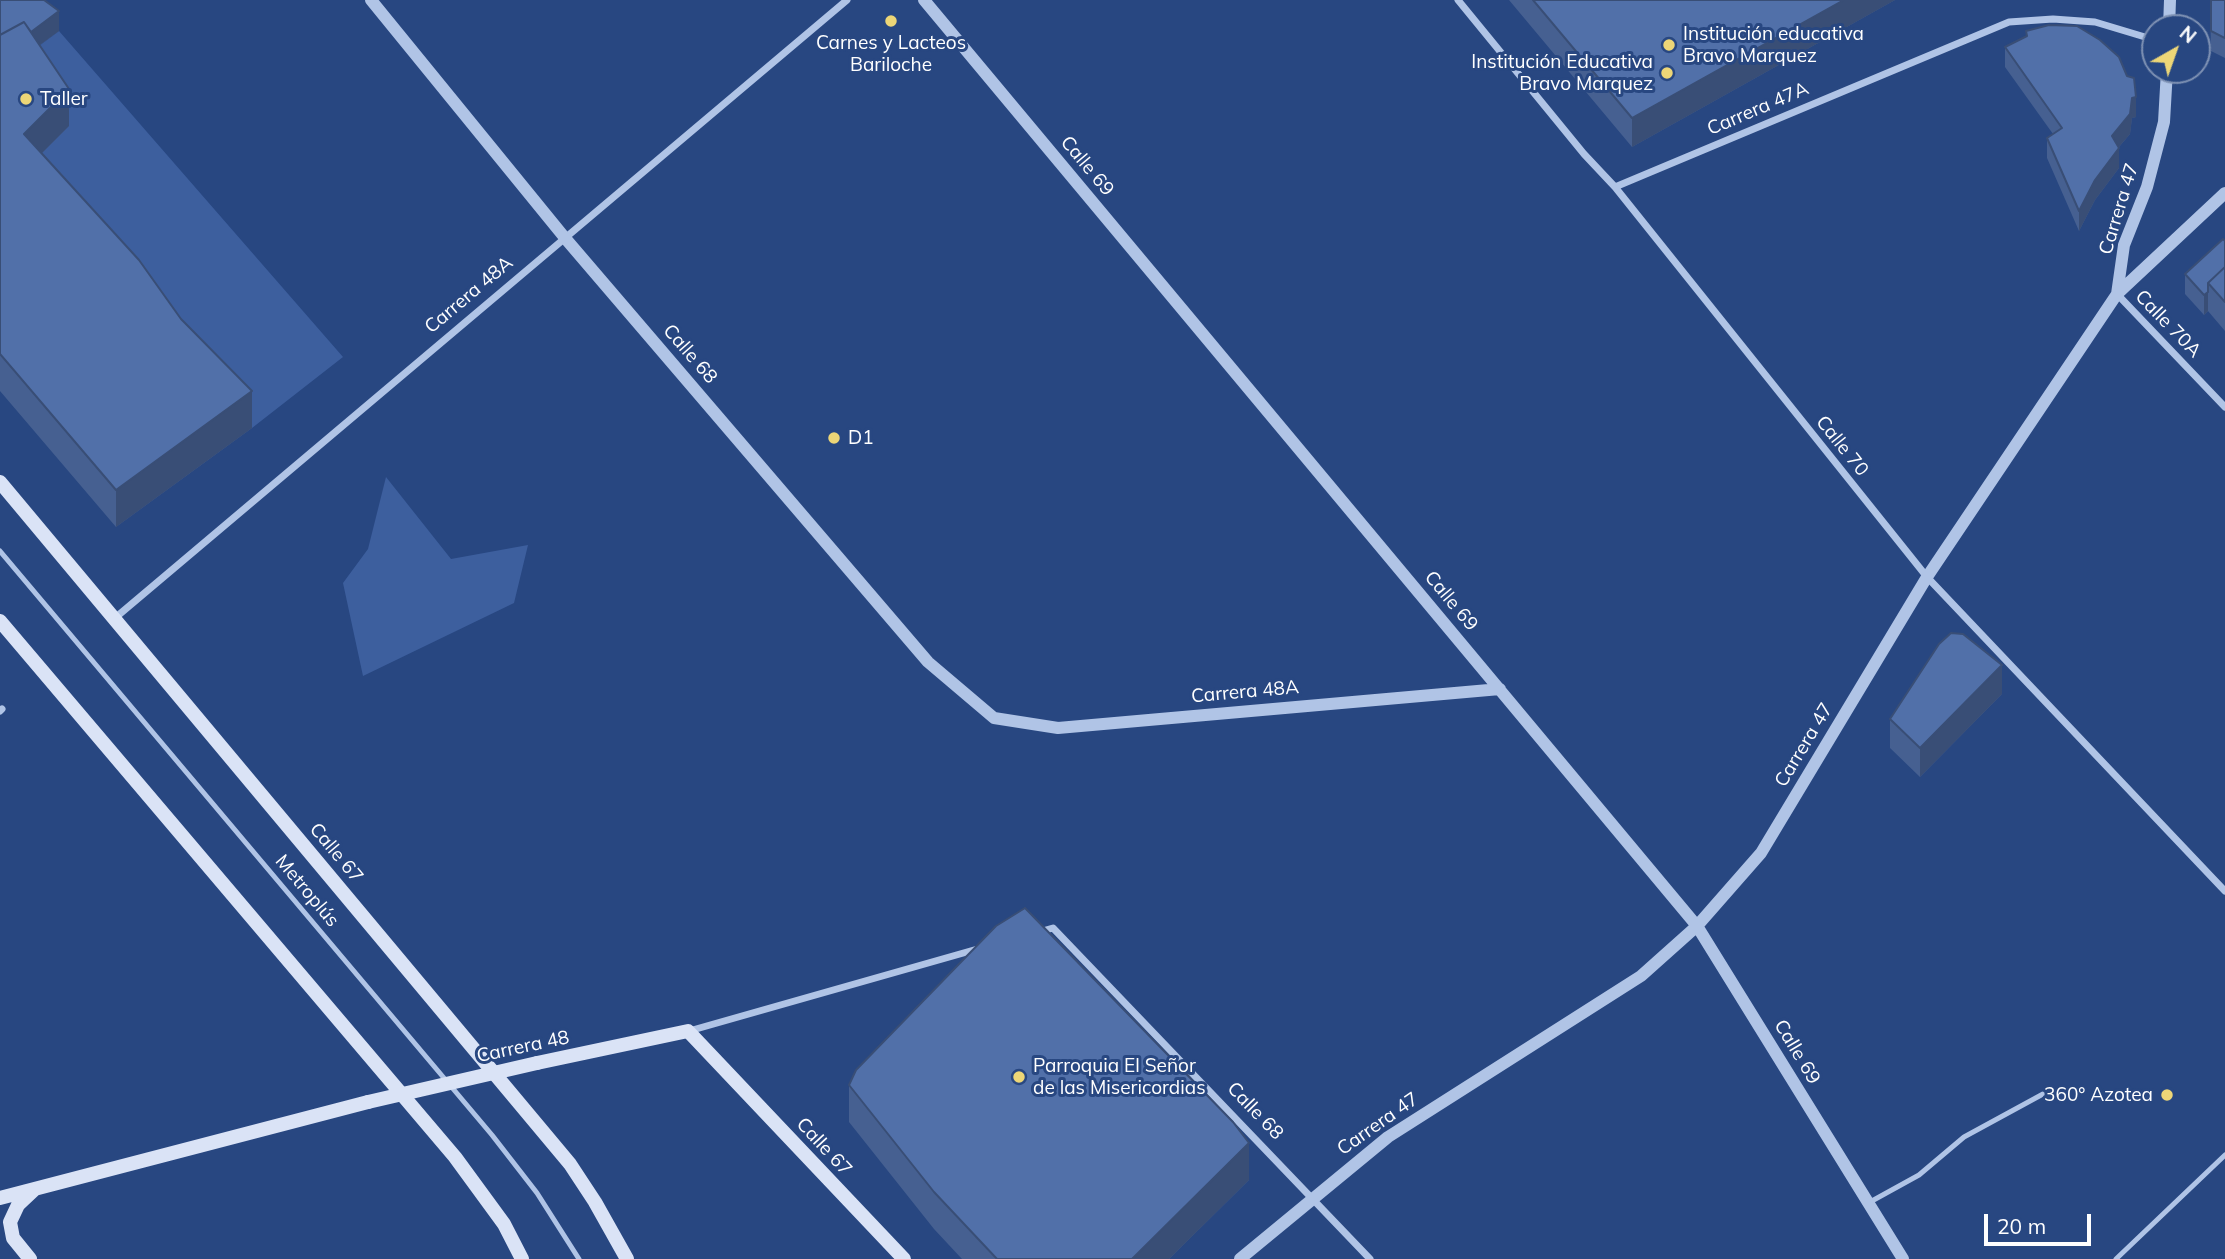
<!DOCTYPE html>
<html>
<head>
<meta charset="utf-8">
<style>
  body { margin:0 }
  #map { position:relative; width:2225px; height:1259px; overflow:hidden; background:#284781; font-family:Mulish,sans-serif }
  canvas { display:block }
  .north { position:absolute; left:2141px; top:14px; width:70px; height:70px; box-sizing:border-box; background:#284781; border:2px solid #7e91b3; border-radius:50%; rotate:40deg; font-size:19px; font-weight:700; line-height:28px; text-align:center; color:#fff }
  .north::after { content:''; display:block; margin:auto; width:24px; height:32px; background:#edd677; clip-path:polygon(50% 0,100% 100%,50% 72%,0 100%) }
  .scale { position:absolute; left:1984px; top:1214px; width:107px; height:32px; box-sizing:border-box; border:4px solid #fff; border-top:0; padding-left:9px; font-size:21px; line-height:24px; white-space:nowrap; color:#fff; -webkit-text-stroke:5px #284781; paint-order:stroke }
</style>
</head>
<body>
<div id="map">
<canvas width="2225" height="1259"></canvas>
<div class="north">N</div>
<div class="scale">20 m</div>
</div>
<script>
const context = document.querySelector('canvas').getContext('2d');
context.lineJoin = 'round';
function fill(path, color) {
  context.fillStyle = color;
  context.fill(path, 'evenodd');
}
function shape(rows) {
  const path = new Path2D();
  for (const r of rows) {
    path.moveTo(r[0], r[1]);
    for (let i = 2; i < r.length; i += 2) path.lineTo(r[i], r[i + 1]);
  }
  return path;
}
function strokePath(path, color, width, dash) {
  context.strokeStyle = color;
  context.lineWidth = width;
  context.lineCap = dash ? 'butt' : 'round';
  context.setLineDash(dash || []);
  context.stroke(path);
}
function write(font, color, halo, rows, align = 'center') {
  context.font = font + ' Mulish,sans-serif';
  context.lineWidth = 6;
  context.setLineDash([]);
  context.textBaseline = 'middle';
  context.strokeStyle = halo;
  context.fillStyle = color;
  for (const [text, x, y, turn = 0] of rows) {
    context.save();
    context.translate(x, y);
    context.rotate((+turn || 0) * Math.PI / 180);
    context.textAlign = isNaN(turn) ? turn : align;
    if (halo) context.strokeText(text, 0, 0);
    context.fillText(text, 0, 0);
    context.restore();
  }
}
fill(shape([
  [59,31,343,357,252,428,24,171,24,57],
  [386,477,451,559,528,545,514,603,363,676,343,583,368,549]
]), '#3d5f9e');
strokePath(shape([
  [0,551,492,1135,537,1193,579,1259],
  [1870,1202,1919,1175,1964,1137,2043,1094],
  [2116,1259,2225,1155]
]), '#b0c4e6', 5);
strokePath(shape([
  [1458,0,1584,154,1615,187,1927,577,2225,891],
  [1615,187,2009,22,2053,19,2095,22,2155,40],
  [2117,294,2225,407],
  [115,618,847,0],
  [0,711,2,709],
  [1039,932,1053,928,1370,1259],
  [689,1031,981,948]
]), '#b0c4e6', 7);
strokePath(shape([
  [371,0,565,238,928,662,994,718,1058,728,1500,689],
  [924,0,1697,926,1903,1259],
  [2169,28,2170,0],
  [2117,294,2225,193],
  [1240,1259,1388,1137,1641,976,1697,926,1761,853,1927,577,2117,294,2124,245,2147,187,2164,122,2167,70]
]), '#b0c4e6', 12);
strokePath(shape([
  [0,482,570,1164,595,1202,627,1259],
  [0,621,455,1157,504,1224,522,1259],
  [537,1063,688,1031,904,1259],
  [0,1198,368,1102],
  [30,1259,13,1238,10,1222,18,1205,35,1189]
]), '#dae3f6', 14);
strokePath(shape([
  [368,1102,537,1063]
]), '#dae3f6', 14);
fill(shape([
  [0,0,59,31,40,45,69,126,42,153,252,428,116,527,0,391],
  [1509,0,1895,0,1632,147],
  [2210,0,2225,0,2225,58,2211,51],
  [2026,31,2136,117,2132,118,2130,134,2119,147,2119,168,2095,200,2079,231,2047,158,2047,138,2053,134,2005,67,2005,47,2026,37],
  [2225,241,2225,331,2208,311,2204,315,2185,294,2185,274],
  [2002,694,1920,777,1890,748,1890,719],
  [849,1085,1249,1180,1169,1259,962,1259,934,1229,849,1122]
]), '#466091');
fill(shape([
  [1844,0,1895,0,1632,147,1632,118],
  [59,11,59,31,0,74,0,54],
  [69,89,69,126,24,171,24,134],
  [2136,97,2136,117,2132,118,2130,134,2112,155,2112,136,2132,98],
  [2119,148,2119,168,2095,200,2079,231,2079,211,2095,180],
  [2208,292,2208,311,2204,315,2204,295],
  [252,391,252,428,116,527,116,490],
  [2002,665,2002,694,1920,777,1920,748],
  [1249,1143,1249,1180,1169,1259,1132,1259]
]), '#394e76');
const building = shape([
  [0,0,44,0,59,11,31,32,24,22,0,35,0,0],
  [1533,0,1844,0,1632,118,1533,0],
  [2211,0,2225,0,2225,38,2211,31,2211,0],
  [24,22,69,89,24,134,139,260,181,319,252,391,116,490,0,354,0,35,24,22],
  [2049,25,2077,26,2100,40,2119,57,2127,76,2134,78,2136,97,2132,98,2130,114,2112,136,2119,148,2095,180,2079,211,2047,138,2062,128,2005,47,2027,36,2026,31,2049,25],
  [2223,239,2225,241,2225,267,2208,283,2208,292,2204,295,2185,274,2223,239],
  [2225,267,2225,302,2208,283,2225,267],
  [1951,633,1963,634,2002,665,1920,748,1890,719,1939,644,1951,633],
  [1025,908,1233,1122,1249,1143,1132,1259,997,1259,934,1192,849,1085,856,1070,996,926,1025,908]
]);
fill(building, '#5170a9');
strokePath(building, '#394e76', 2);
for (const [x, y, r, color] of [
  [891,21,7,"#edd677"],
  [1669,45,7,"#edd677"],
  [1667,73,7,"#edd677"],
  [26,99,7,"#edd677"],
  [834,438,7,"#edd677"],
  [1019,1077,7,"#edd677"],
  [2167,1095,7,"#edd677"]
]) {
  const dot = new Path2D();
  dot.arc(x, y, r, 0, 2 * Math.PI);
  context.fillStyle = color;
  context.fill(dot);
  strokePath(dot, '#284781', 2.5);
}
write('19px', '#fff', '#284781', [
  ["Institución educativa",1683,34],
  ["Bravo Marquez",1683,56],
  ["Carnes y Lacteos",891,43,"center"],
  ["Bariloche",891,65,"center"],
  ["Institución Educativa",1653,62,"right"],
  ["Bravo Marquez",1653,84,"right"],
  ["Taller",40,99],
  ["D1",848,438],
  ["Parroquia El Señor",1033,1066],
  ["de las Misericordias",1033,1088],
  ["360° Azotea",2153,1095,"right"]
], 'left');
write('19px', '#fff', '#284781', [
  ["Carrera 47A",1758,109,-23],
  ["Calle 69",1087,166,50],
  ["Carrera 47",2119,209,-73],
  ["Carrera 48A",469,295,-40],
  ["Calle 70A",2168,324,46],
  ["Calle 68",690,354,49],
  ["Calle 70",1842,446,51],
  ["Calle 69",1451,601,50],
  ["Carrera 48A",1245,692,-5],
  ["Carrera 47",1804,745,-59],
  ["Calle 67",336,853,50],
  ["Metroplús",307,891,50],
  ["Carrera 48",523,1047,-12],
  ["Calle 69",1797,1052,59],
  ["Calle 68",1255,1111,46],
  ["Carrera 47",1378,1124,-35],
  ["Calle 67",824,1147,47]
]);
</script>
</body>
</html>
